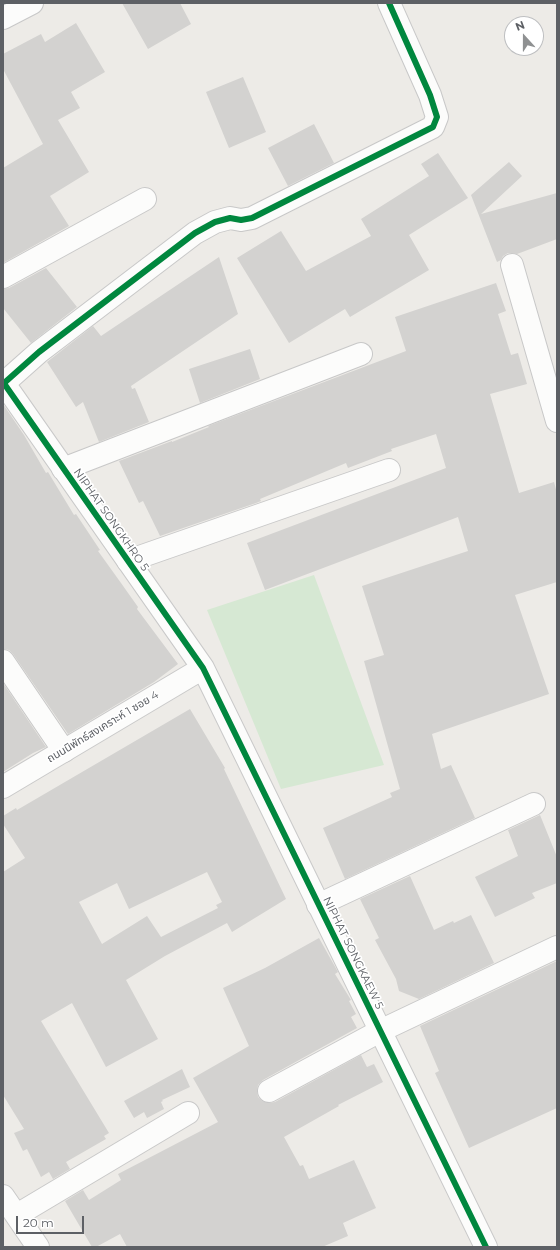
<!DOCTYPE html>
<html>
<head>
<meta charset="utf-8">
<style>
  body { margin:0 }
  #map { position:relative; width:560px; height:1250px; overflow:hidden; background:#edebe7; font-family:Montserrat,sans-serif }
  canvas { display:block }
  .frame { position:absolute; inset:0; border:4px solid #5d6065; pointer-events:none }
  .north { position:absolute; left:504px; top:16px; width:40px; height:40px; box-sizing:border-box; background:#fff; border:1px solid #bebfc1; border-radius:50%; rotate:339deg; font-size:11px; font-weight:700; line-height:16px; text-align:center; color:#5d6065 }
  .north::after { content:''; display:block; margin:auto; width:14px; height:18px; background:#8f9192; clip-path:polygon(50% 0,100% 100%,50% 72%,0 100%) }
  .scale { position:absolute; left:16px; top:1216px; width:68px; height:18px; box-sizing:border-box; border:2px solid #5d6065; border-top:0; padding-left:5px; font-size:12px; line-height:14px; white-space:nowrap; color:#5d6065; -webkit-text-stroke:3px #fff; paint-order:stroke }
</style>
</head>
<body>
<div id="map">
<canvas width="560" height="1250"></canvas>
<div class="frame"></div>
<div class="north">N</div>
<div class="scale">20 m</div>
</div>
<script>
const context = document.querySelector('canvas').getContext('2d');
context.lineJoin = 'round';
function fill(path, color) {
  context.fillStyle = color;
  context.fill(path, 'evenodd');
}
function shape(rows) {
  const path = new Path2D();
  for (const r of rows) {
    path.moveTo(r[0], r[1]);
    for (let i = 2; i < r.length; i += 2) path.lineTo(r[i], r[i + 1]);
  }
  return path;
}
function strokePath(path, color, width, dash) {
  context.strokeStyle = color;
  context.lineWidth = width;
  context.lineCap = dash ? 'butt' : 'round';
  context.setLineDash(dash || []);
  context.stroke(path);
}
function write(font, color, halo, rows, align = 'center') {
  context.font = font + ' Montserrat,"Noto Sans Thai",sans-serif';
  context.lineWidth = 3.5;
  context.setLineDash([]);
  context.textBaseline = 'middle';
  context.strokeStyle = halo;
  context.fillStyle = color;
  for (const [text, x, y, turn = 0] of rows) {
    context.save();
    context.translate(x, y);
    context.rotate((+turn || 0) * Math.PI / 180);
    context.textAlign = isNaN(turn) ? turn : align;
    if (halo) context.strokeText(text, 0, 0);
    context.fillText(text, 0, 0);
    context.restore();
  }
}
fill(shape([
  [314,575,384,765,281,789,207,610]
]), '#d6e8d3');
fill(shape([
  [122,3,180,3,191,24,148,49],
  [76,23,105,72,71,92,80,108,58,120,89,172,50,196,69,226,3,263,3,168,43,144,3,69,3,54,41,34,45,42],
  [243,77,266,132,229,148,206,92],
  [314,124,334,163,288,186,268,148],
  [438,153,468,198,409,235,429,270,350,317,345,309,289,343,237,258,281,231,306,271,371,236,361,219,429,176,421,164],
  [509,162,522,176,481,214,557,193,557,239,517,254,508,253,503,256,501,260,497,262,471,195],
  [219,257,238,314,131,386,132,389,135,388,149,422,99,442,83,402,76,407,47,362,93,326,101,336],
  [46,268,77,307,31,343,3,308,3,289,9,288],
  [496,283,506,311,498,314,511,355,518,353,527,384,490,394,519,493,554,482,557,493,557,582,515,595,549,694,432,734,441,769,451,765,475,818,345,879,323,828,392,797,390,793,400,789,364,661,384,655,362,586,468,551,458,517,265,590,247,543,446,468,436,434,391,449,392,451,348,468,346,463,260,499,261,501,256,503,160,536,143,501,139,503,119,461,172,441,172,442,209,427,208,426,406,351,395,317],
  [250,349,260,379,200,403,189,369],
  [3,404,24,435,46,473,48,472,74,515,76,514,100,550,98,551,121,583,138,607,137,609,178,664,154,682,68,734,13,654,9,650,3,649],
  [3,683,46,747,33,753,3,772],
  [190,709,225,768,224,769,286,899,232,932,227,923,165,956,126,980,158,1039,106,1067,72,1003,41,1021,109,1133,104,1136,106,1139,66,1162,70,1169,53,1179,49,1172,41,1177,27,1149,23,1151,14,1133,24,1129,3,1095,3,872,25,858,3,824,3,816,16,808,17,810],
  [207,872,222,902,216,905,218,908,161,937,147,916,102,944,79,902,117,883,129,909],
  [540,815,557,857,557,883,532,893,535,898,495,917,475,877,518,856,508,830],
  [410,876,434,930,453,921,454,923,471,915,494,963,419,999,399,991,396,979,375,940,379,938,360,899],
  [319,938,338,972,335,974,351,1000,349,1001,356,1014,351,1017,357,1028,263,1080,258,1085,257,1091,258,1097,262,1101,269,1103,275,1102,361,1055,367,1067,374,1064,383,1082,338,1105,339,1106,284,1137,300,1166,303,1165,309,1179,354,1160,376,1208,343,1223,348,1236,322,1247,127,1247,120,1234,96,1247,92,1247,65,1201,83,1190,89,1200,121,1180,118,1174,218,1122,193,1078,249,1046,223,988,265,968],
  [557,961,557,1108,469,1148,435,1073,439,1071,420,1026],
  [182,1069,190,1087,162,1100,163,1101,161,1102,164,1109,147,1118,144,1112,134,1118,124,1101]
]), '#d3d2d0');
const street = shape([
  [3,18,32,3],
  [512,265,557,421],
  [3,277,145,199],
  [3,384,39,352,195,233,215,222,230,218,241,220,252,218,433,127,437,117,430,95,389,3],
  [63,469,361,354],
  [128,561,389,470],
  [3,661,64,751],
  [318,905,534,804],
  [269,1091,380,1031,557,947],
  [17,1215,188,1113]
]);
const secondary = shape([
  [3,382,203,668,486,1247],
  [3,787,203,668],
  [3,1196,38,1247]
]);
strokePath(street, '#c8c8c8', 24);
strokePath(secondary, '#c9c9c9', 24);
strokePath(street, '#fcfcfb', 22);
strokePath(secondary, '#fcfcfb', 22);
strokePath(shape([
  [3,382,203,668,486,1247],
  [3,384,39,352,195,233,215,222,230,218,241,220,252,218,433,127,437,117,430,95,389,3]
]), '#00873e', 6);
write('11px', '#5d6065', '#fff', [
  ["NIPHAT SONGKHRO 5",111,520,55],
  ["ถนนนิพัทธ์สงเคราะห์ 1 ซอย 4",103,727,-31],
  ["NIPHAT SONGKAEW 5",353,953,64]
]);
</script>
</body>
</html>
